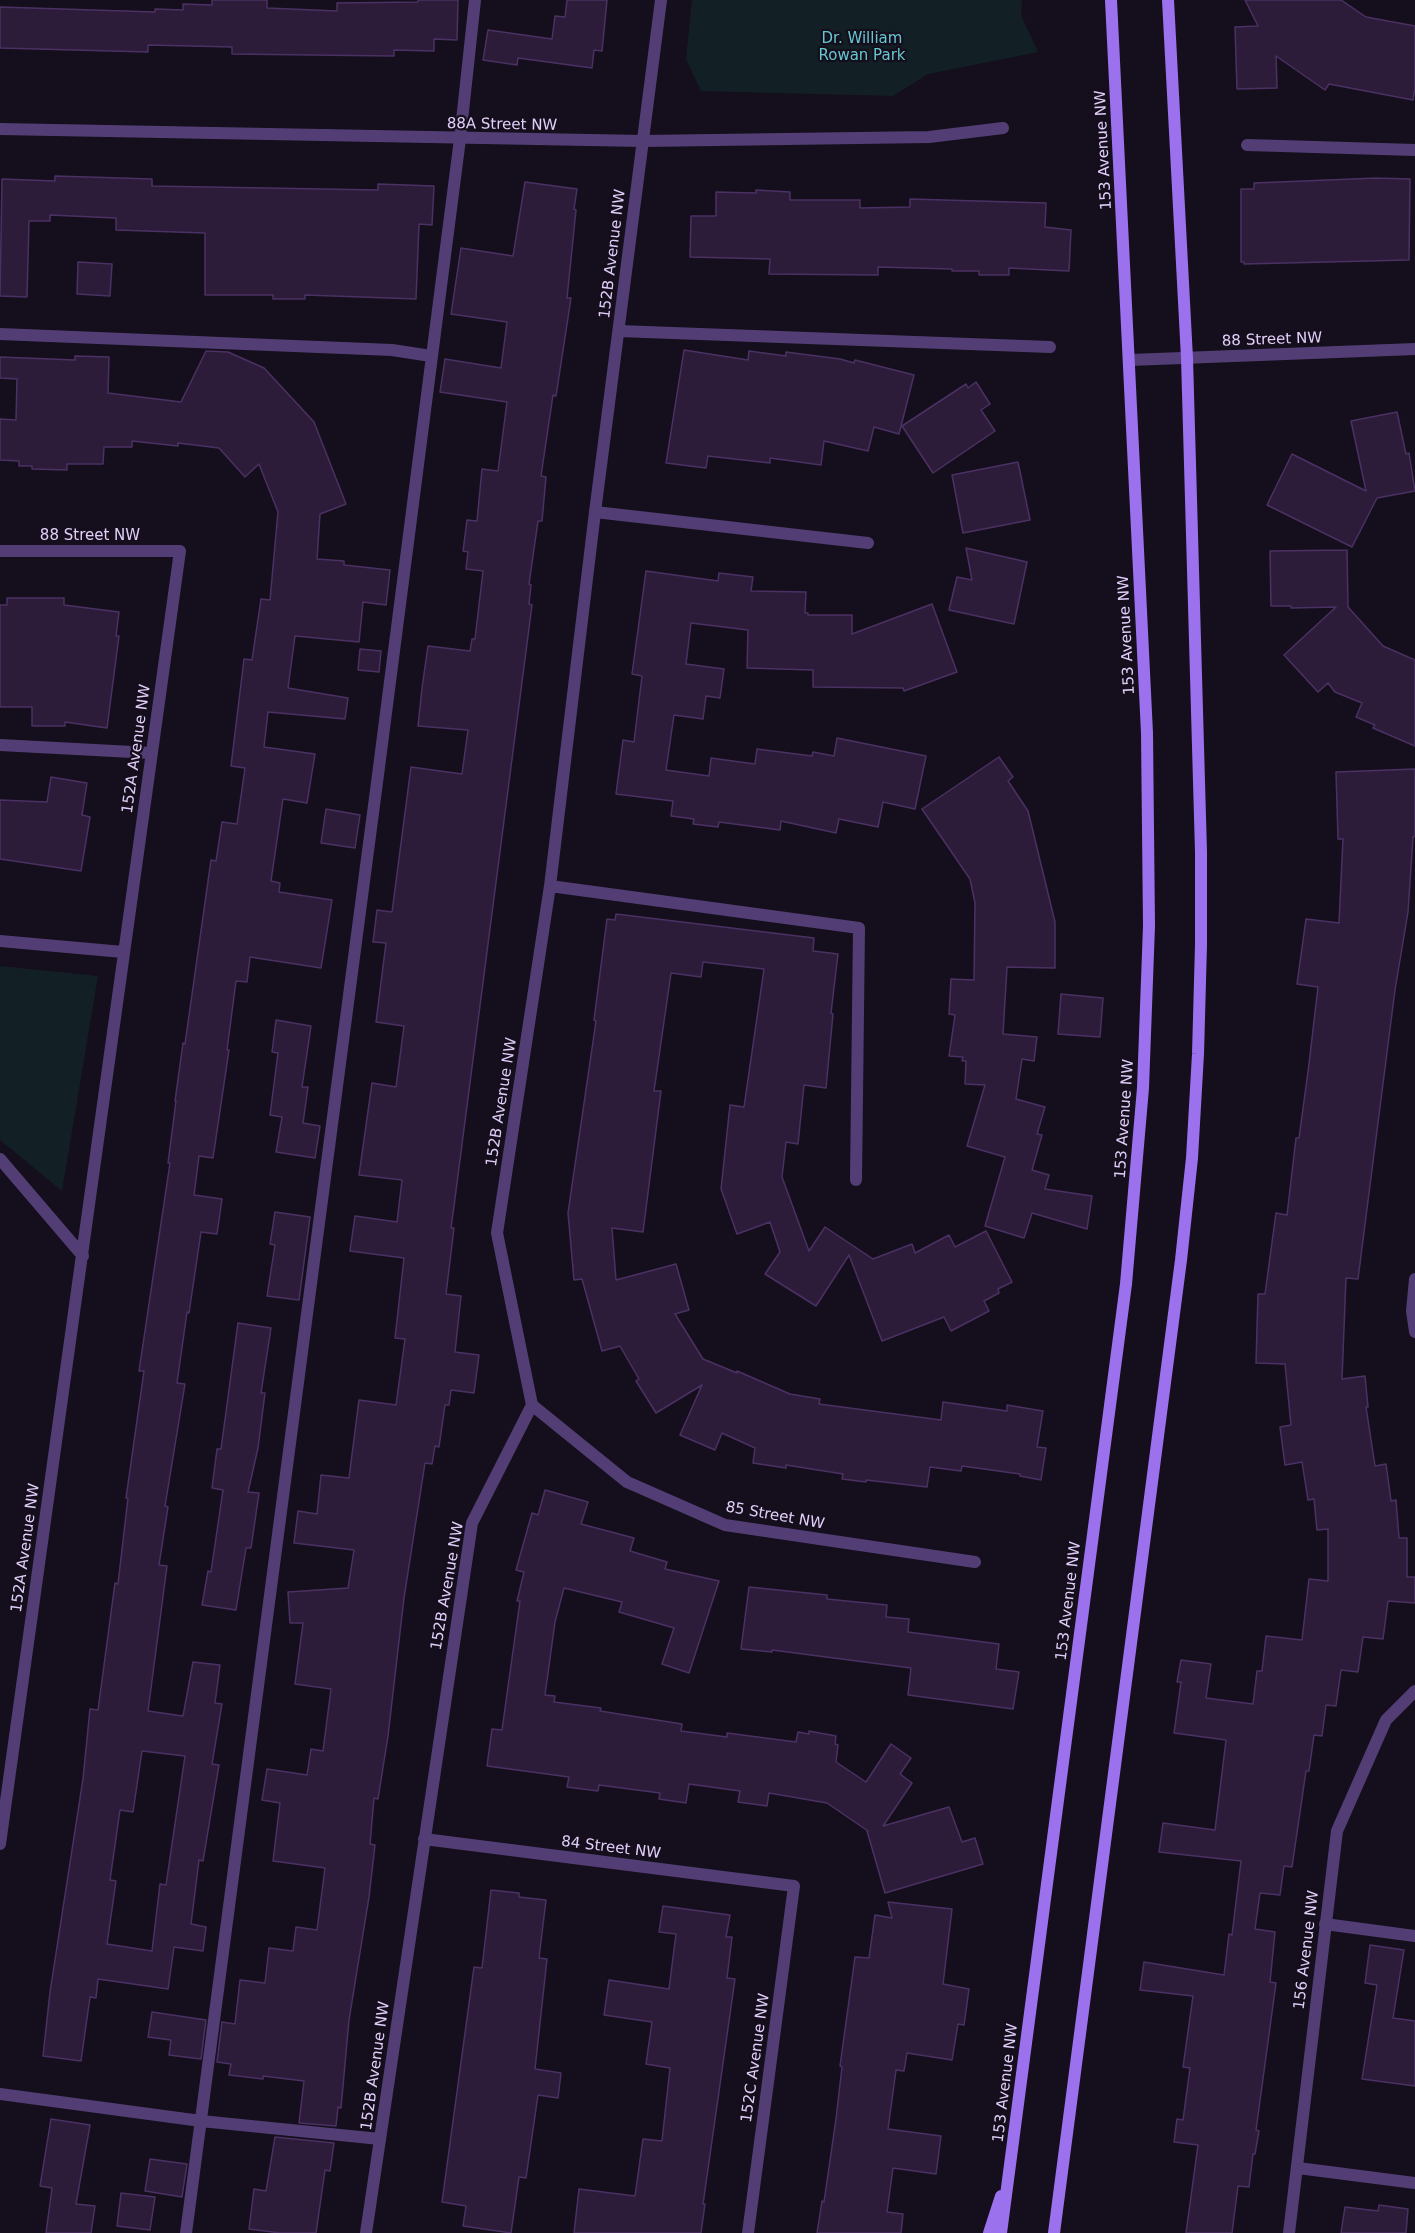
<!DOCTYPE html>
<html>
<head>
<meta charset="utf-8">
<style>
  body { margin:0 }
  canvas { display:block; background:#150e1c }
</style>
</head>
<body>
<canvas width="1415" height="2233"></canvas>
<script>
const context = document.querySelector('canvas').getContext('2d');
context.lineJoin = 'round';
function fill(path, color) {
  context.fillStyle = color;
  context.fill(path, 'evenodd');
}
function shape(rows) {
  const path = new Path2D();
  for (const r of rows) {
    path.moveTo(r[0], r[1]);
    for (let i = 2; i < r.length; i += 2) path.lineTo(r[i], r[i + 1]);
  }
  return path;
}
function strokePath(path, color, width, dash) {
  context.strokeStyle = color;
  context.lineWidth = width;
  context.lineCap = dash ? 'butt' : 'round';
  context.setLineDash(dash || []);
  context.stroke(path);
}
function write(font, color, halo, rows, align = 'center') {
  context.font = font + ' "DejaVu Sans",sans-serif';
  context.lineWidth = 4.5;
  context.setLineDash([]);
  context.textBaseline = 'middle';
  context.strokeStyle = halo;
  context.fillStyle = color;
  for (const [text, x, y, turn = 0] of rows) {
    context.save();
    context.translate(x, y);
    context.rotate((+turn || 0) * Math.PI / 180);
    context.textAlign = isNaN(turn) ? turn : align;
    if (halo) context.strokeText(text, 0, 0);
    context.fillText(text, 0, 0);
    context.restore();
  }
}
fill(shape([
  [692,0,1022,0,1021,15,1038,52,928,74,893,96,701,91,686,59],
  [0,966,98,976,62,1191,0,1140]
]), '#121f25');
const building = shape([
  [212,0,267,0,267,8,337,11,337,3,418,2,418,0,458,0,457,40,434,39,434,51,394,50,394,56,232,54,232,47,148,45,148,52,0,48,0,7,155,12,155,9,183,10,183,4,212,5,212,0],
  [567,0,607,0,602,51,594,50,592,68,518,58,517,65,483,60,488,30,552,39,555,16,565,17,567,0],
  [1245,0,1341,0,1366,17,1415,26,1415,88,1413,100,1329,84,1325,90,1276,56,1277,88,1237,89,1235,27,1258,26,1245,0],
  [55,176,152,179,152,186,378,190,378,184,434,186,432,225,419,224,416,299,305,295,305,299,273,299,273,295,205,295,205,233,116,230,116,218,50,215,50,221,29,221,27,297,0,296,2,179,55,181,55,176],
  [1377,178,1410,179,1409,260,1244,264,1244,262,1241,262,1241,189,1254,189,1254,183,1377,178],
  [525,182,577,189,574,209,576,210,567,298,571,298,556,396,553,395,541,476,546,477,542,521,538,521,529,584,531,585,529,604,532,605,454,1206,451,1228,454,1228,446,1294,461,1296,455,1352,479,1355,474,1393,451,1390,449,1405,445,1405,439,1447,435,1446,432,1464,425,1463,404,1598,388,1736,378,1799,374,1798,370,1844,375,1845,369,1897,349,2020,341,2108,338,2107,336,2126,299,2123,304,2081,263,2076,263,2079,229,2075,231,2064,217,2062,222,2022,235,2024,240,1980,265,1983,269,1948,293,1951,296,1927,317,1930,325,1868,273,1861,280,1803,262,1800,267,1769,307,1775,311,1749,323,1751,331,1689,295,1684,303,1623,290,1623,288,1592,348,1588,354,1550,294,1543,298,1511,317,1514,321,1475,349,1478,359,1400,396,1405,405,1339,395,1338,404,1258,350,1251,355,1216,397,1222,402,1180,359,1175,372,1083,396,1087,404,1026,376,1022,386,943,373,942,377,910,392,912,411,767,462,774,468,730,418,726,422,688,428,646,470,651,472,639,475,639,483,571,466,569,468,552,463,551,467,520,477,521,482,469,498,471,507,402,440,392,445,359,501,368,507,322,451,314,461,248,513,256,525,182],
  [756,190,790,192,790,200,860,200,860,208,910,207,910,199,1046,203,1045,227,1071,230,1069,271,1009,268,1009,275,979,275,979,271,952,271,952,269,878,267,878,275,769,274,770,259,690,257,691,216,716,216,716,192,756,193,756,190],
  [78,262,112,264,110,296,77,294,78,262],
  [684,350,748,360,749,351,786,356,786,352,840,359,854,363,855,360,914,375,899,434,874,427,868,451,824,441,821,465,770,458,770,463,708,456,706,468,666,463,684,350],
  [206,351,228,352,264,368,314,422,346,504,320,514,317,559,344,561,344,565,390,570,386,605,363,602,359,642,295,636,288,688,348,698,345,719,268,712,264,747,315,754,307,803,283,799,271,881,280,883,279,892,332,900,327,931,321,968,250,957,247,982,236,981,227,1050,229,1050,213,1158,199,1156,194,1195,222,1199,217,1234,201,1232,189,1313,187,1312,177,1383,185,1384,165,1506,168,1507,159,1565,167,1566,148,1711,183,1716,193,1662,220,1665,215,1703,222,1704,212,1764,219,1765,203,1861,199,1860,191,1924,206,1927,203,1951,174,1947,168,1989,98,1979,96,1998,90,1997,81,2061,43,2056,50,1992,83,1779,90,1709,98,1710,115,1583,118,1584,128,1498,126,1498,144,1371,139,1371,170,1163,168,1163,176,1101,175,1101,183,1043,185,1044,211,860,216,861,222,822,237,824,245,768,231,766,244,659,252,660,261,599,270,600,278,512,259,464,245,477,219,448,178,443,178,446,132,441,132,447,104,447,103,464,67,464,67,470,32,469,32,466,19,466,19,461,0,460,0,419,16,420,17,379,0,378,0,357,75,360,75,356,109,357,108,393,181,402,206,351],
  [142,1751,185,1756,166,1885,160,1884,152,1951,107,1944,116,1881,110,1880,120,1810,133,1812,142,1751],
  [976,382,990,404,981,410,995,431,933,473,902,426,966,384,968,388,976,382],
  [1397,412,1406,454,1409,453,1415,491,1377,498,1352,547,1267,505,1292,454,1366,491,1351,421,1397,412],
  [1018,462,1030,520,963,533,952,475,1018,462],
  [966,548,1027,562,1014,624,949,610,957,577,972,580,966,548],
  [1347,550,1348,607,1383,646,1415,660,1415,746,1373,728,1375,725,1356,717,1362,703,1335,692,1328,683,1318,692,1284,655,1336,607,1291,608,1291,606,1271,606,1270,551,1347,550],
  [646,571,718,581,719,573,753,577,751,591,806,592,805,613,808,613,808,615,852,615,852,634,932,604,957,672,904,691,903,688,813,687,813,670,747,668,748,630,691,623,686,664,724,669,720,698,706,696,703,719,674,715,666,770,709,776,711,758,755,764,757,749,812,756,813,752,834,756,837,738,926,756,915,809,883,802,878,827,839,819,836,833,781,821,780,830,719,822,718,827,693,824,694,819,671,816,673,801,616,794,623,740,634,742,642,676,632,674,646,571],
  [7,598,64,598,64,605,119,612,116,636,119,636,107,728,65,722,65,726,32,726,32,707,0,707,0,605,7,605,7,598],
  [360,649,381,651,379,672,358,670,360,649],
  [999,757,1013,777,1008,781,1028,811,1055,922,1055,968,1007,967,1003,1034,1037,1037,1034,1061,1022,1059,1016,1099,1045,1107,1037,1134,1042,1135,1032,1170,1049,1175,1045,1189,1092,1196,1087,1229,1032,1213,1024,1238,985,1226,1005,1157,967,1146,985,1085,965,1084,966,1061,962,1061,963,1057,949,1056,955,1015,949,1014,951,979,974,980,975,903,970,879,922,809,999,757],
  [1415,769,1415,836,1413,837,1408,912,1395,990,1358,1279,1346,1278,1342,1379,1365,1376,1368,1407,1366,1407,1375,1466,1386,1464,1391,1501,1396,1500,1399,1538,1407,1538,1407,1577,1415,1577,1415,1603,1388,1601,1383,1639,1363,1637,1358,1672,1341,1670,1336,1706,1326,1705,1322,1736,1314,1735,1309,1771,1306,1771,1292,1867,1284,1866,1280,1895,1260,1893,1255,1929,1275,1932,1270,1982,1276,1983,1256,2130,1259,2131,1255,2154,1253,2154,1249,2187,1238,2186,1232,2233,1186,2233,1198,2145,1174,2142,1177,2119,1183,2120,1190,2068,1183,2067,1193,1996,1140,1990,1144,1962,1224,1975,1229,1934,1232,1935,1241,1861,1159,1852,1163,1823,1215,1830,1226,1740,1174,1733,1181,1682,1177,1682,1181,1660,1211,1664,1206,1698,1253,1704,1257,1671,1262,1671,1266,1636,1302,1640,1309,1579,1328,1581,1328,1529,1317,1530,1314,1499,1308,1500,1302,1462,1285,1465,1280,1427,1291,1425,1285,1364,1256,1363,1258,1294,1265,1294,1276,1213,1287,1215,1296,1138,1299,1138,1309,1064,1318,987,1297,984,1306,919,1339,923,1343,839,1338,839,1336,772,1415,769],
  [51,777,87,783,82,815,90,817,81,871,0,859,0,800,47,802,51,777],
  [326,809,360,815,355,848,321,843,326,809],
  [616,914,814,938,813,951,838,954,831,1013,833,1014,826,1088,804,1085,798,1144,786,1142,782,1177,809,1251,825,1227,873,1259,912,1244,915,1253,949,1235,955,1247,986,1231,1012,1282,998,1289,999,1293,984,1301,989,1311,951,1331,944,1317,882,1341,849,1255,816,1306,765,1274,780,1252,770,1222,737,1234,721,1189,730,1105,744,1107,764,969,703,962,701,977,671,973,654,1091,661,1091,643,1232,612,1228,616,1280,676,1264,689,1310,675,1314,703,1359,737,1373,737,1371,790,1394,820,1399,819,1404,941,1420,943,1402,1007,1411,1007,1405,1043,1411,1037,1447,1046,1448,1041,1480,1020,1476,1020,1474,962,1466,961,1471,930,1467,927,1487,866,1480,866,1482,842,1479,843,1474,786,1465,786,1468,753,1463,755,1448,722,1433,715,1450,680,1435,702,1385,656,1413,636,1381,639,1379,620,1346,602,1351,582,1279,574,1280,568,1213,596,1021,594,1020,607,919,615,920,616,914],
  [1061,994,1103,998,1100,1037,1058,1034,1061,994],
  [276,1020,311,1026,302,1087,308,1087,303,1123,320,1126,315,1158,276,1152,282,1117,270,1115,278,1053,272,1052,276,1020],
  [275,1212,310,1217,299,1300,267,1296,275,1245,270,1244,275,1212],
  [238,1323,271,1328,261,1393,265,1393,258,1448,248,1492,259,1493,251,1548,246,1548,236,1610,202,1605,208,1571,211,1572,223,1490,212,1488,217,1449,221,1449,238,1323],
  [545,1490,588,1502,581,1524,634,1538,630,1551,667,1562,665,1569,719,1581,689,1673,662,1664,674,1628,619,1612,622,1602,564,1588,555,1622,545,1695,555,1696,554,1702,601,1708,600,1711,682,1724,681,1731,727,1737,727,1733,796,1742,798,1732,809,1734,809,1731,836,1736,835,1744,838,1745,836,1762,866,1782,891,1744,911,1758,900,1774,912,1783,883,1826,949,1807,962,1842,975,1838,983,1864,885,1893,867,1831,868,1831,827,1803,769,1793,767,1806,738,1802,740,1791,689,1784,686,1803,659,1799,660,1793,599,1785,598,1791,567,1787,569,1777,487,1766,492,1729,502,1730,520,1601,517,1601,524,1572,516,1570,532,1513,538,1515,545,1490],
  [749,1587,827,1595,827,1599,887,1605,886,1617,909,1619,908,1632,999,1644,996,1669,1019,1672,1013,1709,908,1695,911,1668,772,1650,772,1652,741,1649,749,1587],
  [491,1890,519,1893,519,1897,546,1900,539,1958,547,1959,535,2069,561,2073,558,2098,538,2095,526,2178,519,2177,511,2233,463,2226,466,2206,442,2202,474,1967,482,1968,491,1890],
  [888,1902,952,1909,943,1984,969,1989,964,2025,958,2024,952,2060,907,2053,904,2071,896,2070,888,2129,941,2136,936,2174,893,2168,887,2212,903,2214,901,2233,817,2233,822,2201,824,2202,836,2119,842,2067,840,2066,855,1957,869,1958,875,1915,892,1918,888,1902],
  [663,1906,730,1915,726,1937,732,1937,727,1978,735,1979,703,2204,705,2204,701,2233,574,2233,579,2189,635,2196,643,2139,662,2141,670,2068,646,2064,652,2022,604,2015,609,1980,669,1989,676,1934,659,1932,663,1906],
  [1370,1945,1404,1950,1393,2018,1415,2021,1415,2086,1362,2079,1377,1985,1365,1983,1370,1945],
  [152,2012,206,2020,201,2059,169,2055,171,2040,148,2037,152,2012],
  [51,2119,90,2125,76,2204,95,2206,91,2233,46,2233,52,2188,40,2186,51,2119],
  [275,2137,334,2143,330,2171,325,2170,316,2233,280,2233,249,2229,254,2189,266,2191,275,2137],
  [150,2159,187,2164,182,2197,145,2191,150,2159],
  [121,2193,155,2197,150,2230,117,2226,121,2193],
  [1379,2205,1408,2209,1406,2233,1341,2233,1345,2207,1378,2211,1379,2205]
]);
fill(building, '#2c1c3a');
strokePath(building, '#4b3163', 1.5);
strokePath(shape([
  [1247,145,1415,150],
  [619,331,1050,347],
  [0,334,392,350,431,356],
  [0,745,151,753],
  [1325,1924,1415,1936],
  [0,2094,201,2121,380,2139],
  [186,2233,378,775,460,139,475,0]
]), '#523e75', 12);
strokePath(shape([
  [0,129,643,141,929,137,1003,128],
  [595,512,868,543],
  [0,551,180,551,0,1844],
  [550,886,859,928,856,1180],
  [0,941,123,952],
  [0,1159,83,1256],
  [532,1405,627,1482,725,1525,975,1562],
  [424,1839,794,1886,748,2233],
  [1298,2168,1415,2183],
  [366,2233,472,1523,532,1405,497,1233,550,886,595,512,661,0],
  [1289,2233,1337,1831,1386,1720,1415,1691]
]), '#523e75', 12);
strokePath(shape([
  [1130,360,1415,349],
  [1415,1279,1412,1311,1415,1332]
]), '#523e75', 12);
strokePath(shape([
  [989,2233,1001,2196],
  [1001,2233,1126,1284,1143,1088,1149,926,1147,733,1111,0],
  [1054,2233,1181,1260,1192,1158,1198,1054,1201,945,1201,852,1187,358,1168,0]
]), '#9c71ed', 12);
write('15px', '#65c7cf', '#150e1c', [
  ["Dr. William",862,39],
  ["Rowan Park",862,56]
]);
write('15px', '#e1cff9', '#150e1c', [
  ["88A Street NW",502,125,1],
  ["153 Avenue NW",1104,150,-93],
  ["152B Avenue NW",613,254,-83],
  ["88 Street NW",1272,340,-2],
  ["88 Street NW",90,536],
  ["153 Avenue NW",1127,635,-93],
  ["152A Avenue NW",137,749,-82],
  ["152B Avenue NW",502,1102,-81],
  ["153 Avenue NW",1125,1119,-86],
  ["85 Street NW",775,1516,10],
  ["152A Avenue NW",26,1548,-82],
  ["152B Avenue NW",448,1586,-80],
  ["153 Avenue NW",1069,1601,-83],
  ["84 Street NW",611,1848,7],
  ["156 Avenue NW",1307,1950,-83],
  ["152C Avenue NW",756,2058,-82],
  ["152B Avenue NW",376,2066,-82],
  ["153 Avenue NW",1006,2083,-83]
]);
</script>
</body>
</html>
